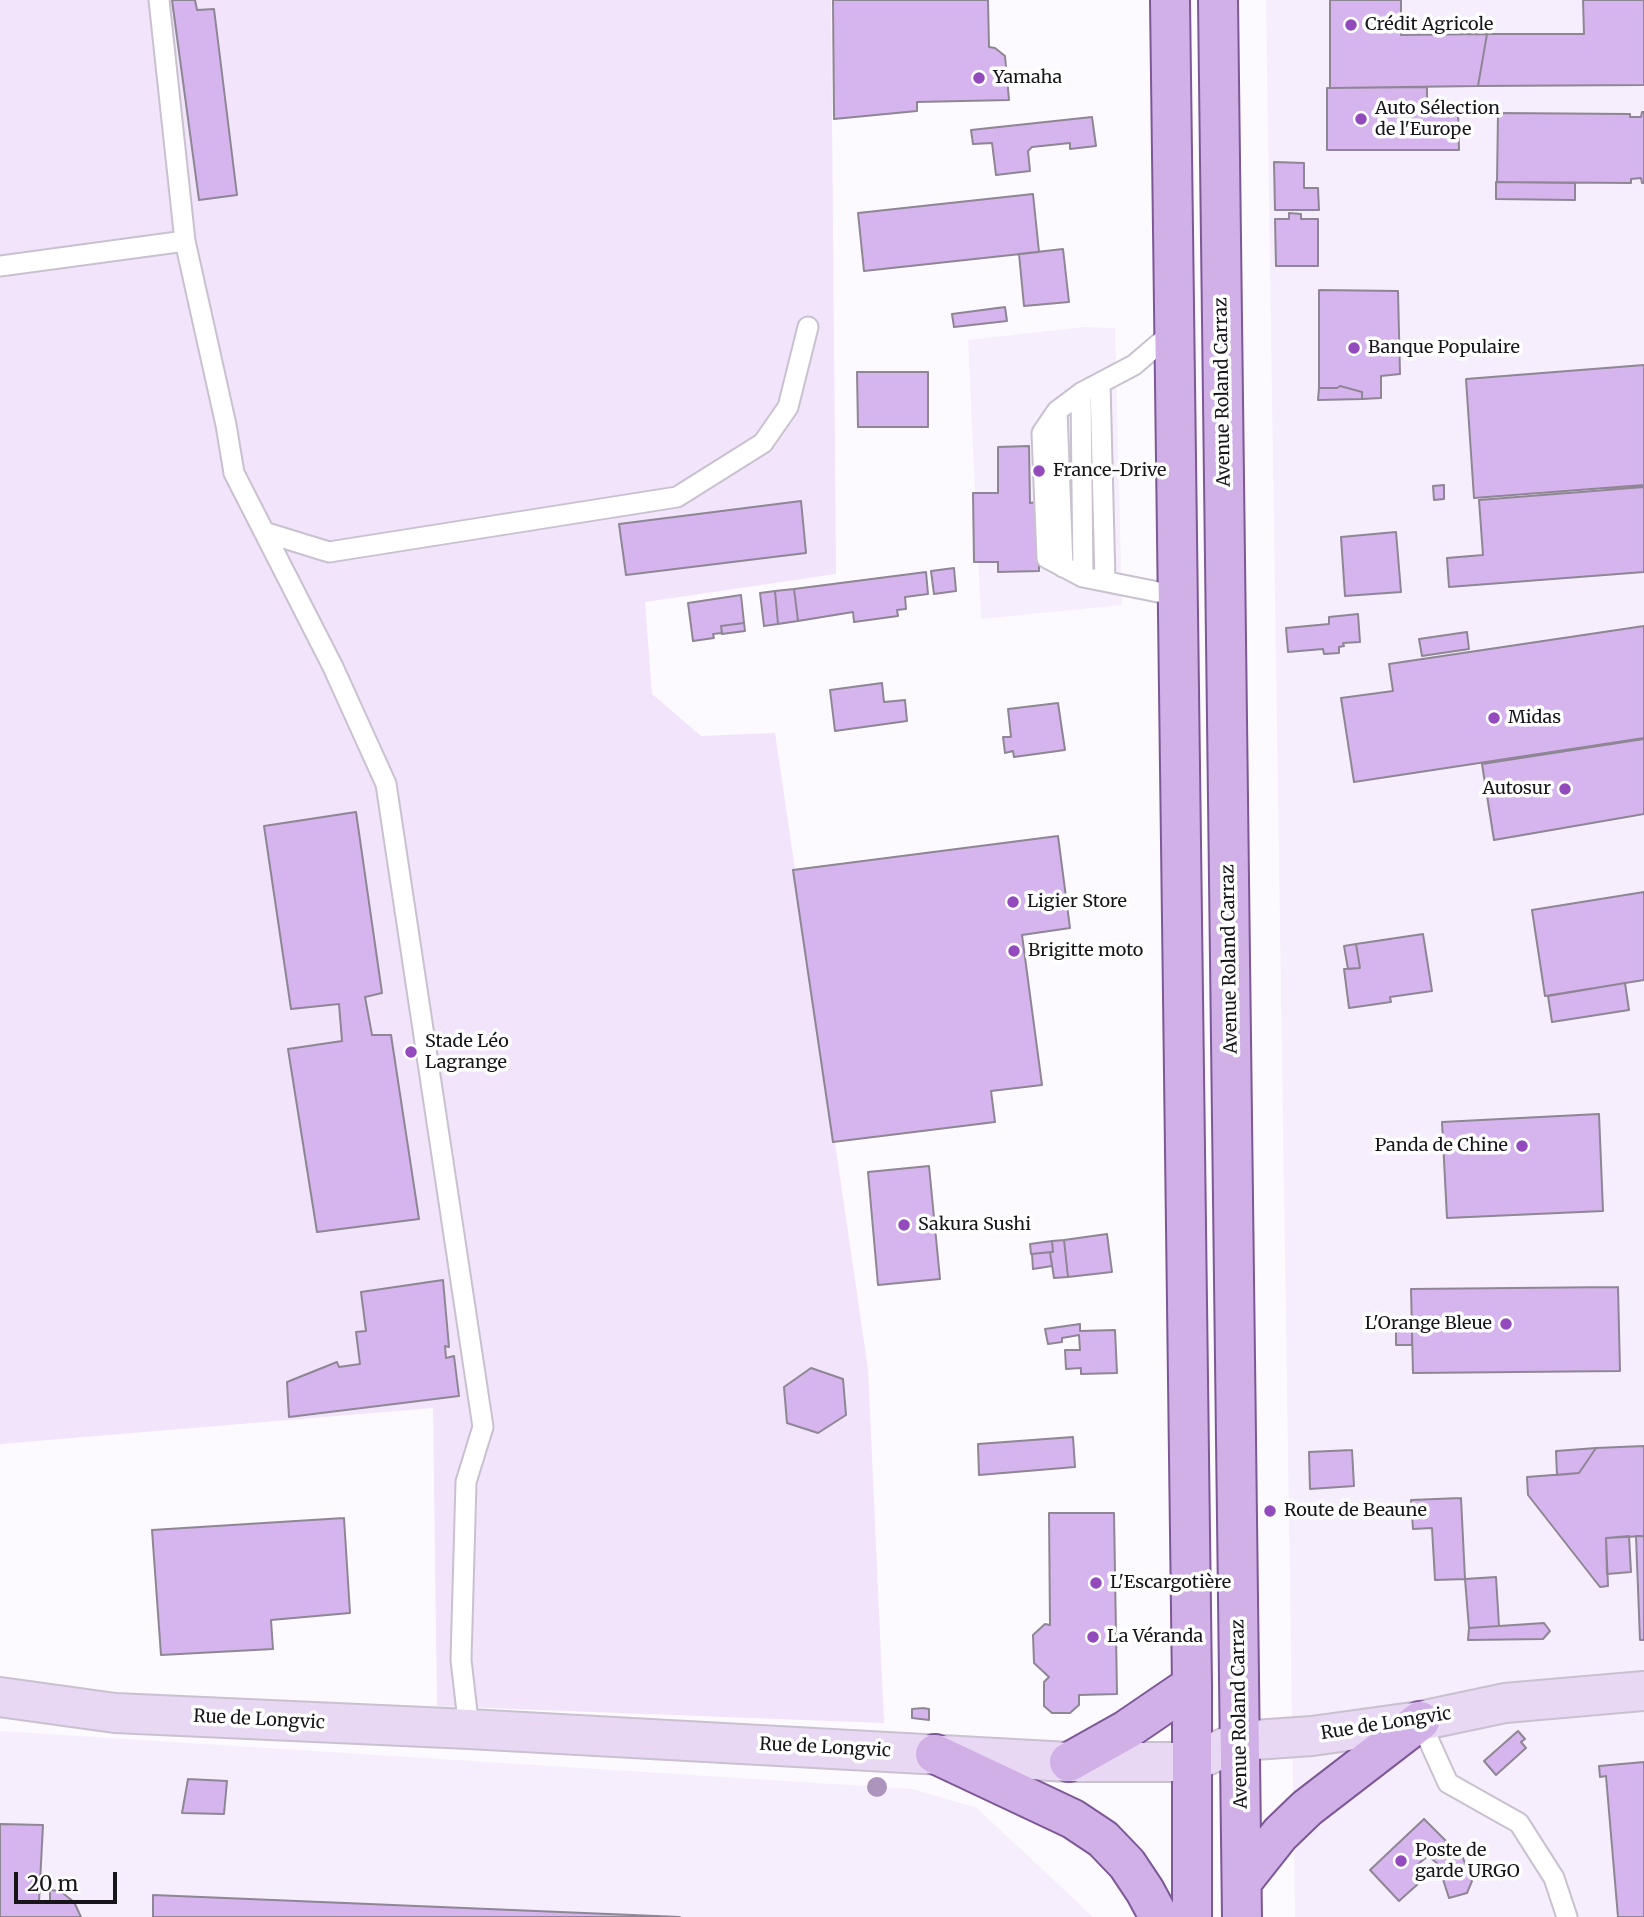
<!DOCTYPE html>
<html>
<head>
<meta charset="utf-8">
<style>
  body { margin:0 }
  #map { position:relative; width:1644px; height:1917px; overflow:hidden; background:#fcfafe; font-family:Merriweather,serif }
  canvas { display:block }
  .scale { position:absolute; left:14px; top:1872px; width:103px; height:32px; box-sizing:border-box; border:4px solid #18151a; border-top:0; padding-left:9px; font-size:21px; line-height:24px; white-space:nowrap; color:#18151a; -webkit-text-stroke:5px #fff; paint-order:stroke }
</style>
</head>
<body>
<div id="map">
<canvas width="1644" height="1917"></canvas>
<div class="scale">20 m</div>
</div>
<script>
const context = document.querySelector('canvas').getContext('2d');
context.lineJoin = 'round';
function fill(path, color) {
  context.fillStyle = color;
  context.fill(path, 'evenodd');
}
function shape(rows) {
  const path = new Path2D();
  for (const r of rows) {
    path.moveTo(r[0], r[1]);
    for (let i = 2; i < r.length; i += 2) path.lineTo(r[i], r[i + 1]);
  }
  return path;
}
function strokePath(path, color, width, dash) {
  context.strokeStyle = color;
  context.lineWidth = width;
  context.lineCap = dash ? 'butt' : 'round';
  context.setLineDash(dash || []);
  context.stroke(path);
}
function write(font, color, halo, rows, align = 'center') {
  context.font = font + ' Merriweather,serif';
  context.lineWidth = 7;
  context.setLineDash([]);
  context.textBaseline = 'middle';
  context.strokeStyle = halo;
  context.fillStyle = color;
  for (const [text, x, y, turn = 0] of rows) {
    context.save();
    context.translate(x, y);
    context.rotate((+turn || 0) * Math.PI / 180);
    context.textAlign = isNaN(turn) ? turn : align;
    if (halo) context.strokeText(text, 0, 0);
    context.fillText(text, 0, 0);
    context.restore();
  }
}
fill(shape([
  [1266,0,1644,0,1644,1917,1295,1917],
  [1084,327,1115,328,1122,605,981,619,968,340],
  [0,1731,912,1789,977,1808,1093,1917,0,1917]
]), '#f6eefc');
fill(shape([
  [0,0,831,0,836,574,645,602,652,694,701,736,775,733,868,1369,884,1723,437,1706,433,1408,0,1444]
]), '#f1e4fb');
const building = shape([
  [172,0,195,0,197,10,214,9,237,195,199,200,172,0],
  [833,0,988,0,989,47,995,48,1005,56,1009,100,917,102,917,111,834,119,833,0],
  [1330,0,1401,0,1401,35,1487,34,1478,86,1330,88,1330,0],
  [1583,0,1644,0,1644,85,1478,86,1487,34,1584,34,1583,0],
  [1427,87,1427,108,1458,108,1459,150,1327,150,1327,88,1427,87],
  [1642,112,1644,112,1644,183,1642,183,1641,178,1631,179,1631,183,1497,182,1498,113,1630,114,1630,117,1641,117,1642,112],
  [1092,117,1096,146,1070,149,1070,143,1032,147,1028,151,1030,171,996,175,992,143,973,144,971,130,1092,117],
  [1274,162,1304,163,1304,188,1318,188,1319,210,1275,210,1274,162],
  [1496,182,1575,183,1575,200,1496,199,1496,182],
  [1033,194,1039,252,864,271,858,213,1033,194],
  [1289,213,1301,214,1301,219,1318,219,1318,266,1276,266,1275,219,1289,219,1289,213],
  [1063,249,1069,302,1024,306,1019,254,1063,249],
  [1319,290,1398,291,1400,374,1381,376,1381,398,1362,399,1362,392,1340,386,1337,388,1319,388,1319,290],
  [1005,307,1007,321,954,327,952,314,1005,307],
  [1644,365,1644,485,1474,498,1466,379,1644,365],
  [857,372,928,372,928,427,858,427,857,372],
  [1340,386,1362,392,1362,399,1318,400,1319,388,1337,388,1340,386],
  [1029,446,1030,503,1038,502,1039,571,998,572,998,562,974,562,973,493,998,493,998,447,1029,446],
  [1444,485,1444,499,1434,500,1433,486,1444,485],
  [1644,487,1644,572,1449,587,1447,558,1483,555,1479,500,1644,487],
  [801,501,806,553,626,575,619,524,801,501],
  [1396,532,1401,592,1345,596,1341,537,1396,532],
  [954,568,956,591,934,594,931,571,954,568],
  [926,572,928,594,905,597,906,609,897,610,898,616,854,622,853,612,798,621,794,589,926,572],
  [794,589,798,621,778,624,775,591,794,589],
  [775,591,778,624,764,626,760,593,775,591],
  [741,595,744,623,721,626,722,633,713,634,714,638,693,641,688,603,741,595],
  [1358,614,1360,642,1343,643,1344,646,1339,647,1339,653,1324,654,1323,649,1288,652,1286,628,1329,624,1329,617,1358,614],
  [744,623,745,631,722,634,721,626,744,623],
  [1644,626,1644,738,1354,782,1341,698,1393,691,1389,664,1644,626],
  [1467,632,1469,649,1422,656,1419,639,1467,632],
  [882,683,884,702,905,700,907,721,835,731,830,690,882,683],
  [1058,703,1065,750,1014,757,1013,751,1005,753,1003,737,1011,737,1008,709,1058,703],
  [1644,739,1644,814,1494,840,1482,764,1644,739],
  [356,812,382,993,365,997,372,1035,391,1035,419,1219,317,1232,288,1049,342,1041,339,1004,291,1009,264,826,356,812],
  [1058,836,1070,928,1022,935,1042,1085,991,1091,995,1122,833,1142,793,870,1058,836],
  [1644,892,1644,980,1545,996,1532,910,1644,892],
  [1423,934,1432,991,1390,997,1391,1002,1349,1008,1344,969,1360,968,1356,944,1423,934],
  [1356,944,1360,968,1348,969,1344,946,1356,944],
  [1625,983,1629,1010,1552,1022,1548,996,1625,983],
  [1599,1114,1603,1211,1447,1218,1442,1122,1599,1114],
  [929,1166,940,1279,878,1285,868,1172,929,1166],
  [1107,1234,1112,1272,1068,1277,1064,1240,1107,1234],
  [1064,1240,1068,1277,1054,1278,1050,1252,1053,1252,1052,1241,1064,1240],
  [1052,1241,1053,1252,1031,1254,1030,1244,1052,1241],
  [1050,1252,1052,1266,1033,1269,1032,1254,1050,1252],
  [443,1280,449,1347,445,1346,446,1358,454,1356,459,1396,289,1417,287,1382,337,1362,339,1367,360,1364,356,1332,366,1331,361,1292,443,1280],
  [1618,1287,1620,1371,1413,1373,1411,1289,1618,1287],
  [1396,1318,1412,1318,1412,1345,1396,1345,1396,1318],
  [1080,1324,1080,1331,1115,1330,1117,1373,1081,1374,1081,1368,1066,1369,1065,1350,1080,1350,1079,1335,1062,1338,1062,1342,1048,1344,1045,1329,1080,1324],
  [811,1368,843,1379,846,1415,818,1433,787,1423,784,1387,811,1368],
  [1073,1437,1075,1467,979,1475,978,1444,1073,1437],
  [1644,1446,1644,1536,1606,1538,1608,1586,1600,1587,1528,1495,1527,1477,1579,1473,1596,1448,1644,1446],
  [1596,1448,1579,1473,1557,1475,1556,1451,1596,1448],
  [1352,1450,1354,1486,1310,1489,1309,1452,1352,1450],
  [1461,1498,1465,1579,1435,1580,1432,1528,1413,1529,1411,1500,1461,1498],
  [1049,1513,1114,1513,1117,1694,1079,1695,1079,1705,1070,1713,1052,1713,1044,1706,1044,1682,1049,1677,1034,1663,1033,1635,1045,1624,1050,1625,1049,1513],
  [344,1518,350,1613,271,1620,273,1649,161,1655,152,1530,344,1518],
  [1629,1536,1631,1572,1607,1574,1606,1538,1629,1536],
  [1636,1536,1644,1536,1644,1640,1640,1640,1636,1536],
  [1496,1577,1499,1626,1469,1628,1465,1579,1496,1577],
  [1544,1623,1550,1631,1543,1639,1468,1640,1469,1628,1544,1623],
  [923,1708,929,1709,929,1720,912,1718,912,1709,923,1708],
  [1518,1731,1525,1739,1521,1742,1526,1748,1496,1775,1484,1761,1518,1731],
  [1644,1762,1644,1917,1618,1917,1606,1776,1600,1777,1599,1766,1644,1762],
  [188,1779,227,1781,224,1814,182,1813,188,1779],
  [1424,1819,1463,1858,1472,1881,1467,1893,1449,1898,1438,1864,1428,1856,1417,1865,1428,1875,1399,1901,1370,1870,1424,1819],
  [0,1824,43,1825,39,1902,50,1902,50,1890,60,1891,74,1902,81,1917,0,1917,0,1824],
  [153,1895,680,1917,153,1917,153,1895]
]);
fill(building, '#d6b5ee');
strokePath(building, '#8e8694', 2);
const lane = shape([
  [159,0,185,241,226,425,234,473,333,667,386,784,483,1427,466,1482,461,1660,469,1729],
  [0,266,185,241],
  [1175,330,1134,365,1081,393,1057,411,1042,433,1047,558,1083,577,1178,596],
  [1100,383,1105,581],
  [1081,393,1083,577],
  [1057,411,1063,567],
  [264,532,329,552,677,497,763,443,788,407,808,327],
  [1420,1721,1448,1783,1519,1823,1554,1878,1567,1917]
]);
const secondary = shape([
  [0,1697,115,1713,469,1729,1069,1762,1192,1762,1240,1741,1312,1736,1420,1721,1505,1703,1644,1691]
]);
const primary = shape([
  [1170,0,1192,1685,1192,1917],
  [1218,0,1242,1917],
  [935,1754,1073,1819,1103,1839,1127,1864,1145,1891,1159,1917],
  [1069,1762,1126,1730,1192,1685],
  [1242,1882,1280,1834,1307,1808,1420,1721]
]);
strokePath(lane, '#c9c1d0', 23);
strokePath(secondary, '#c9c1d0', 42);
strokePath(primary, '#7d5896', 42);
strokePath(lane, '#fff', 19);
strokePath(secondary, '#e8d8f3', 38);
strokePath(primary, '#d1b0e8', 38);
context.fillStyle = '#ac94bc';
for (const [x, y] of [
  [877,1787]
]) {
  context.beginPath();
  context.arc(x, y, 10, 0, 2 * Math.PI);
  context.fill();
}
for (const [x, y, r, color] of [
  [1351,25,7,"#924abd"],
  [979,78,7,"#924abd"],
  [1361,119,7,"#924abd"],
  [1354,348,7,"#924abd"],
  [1039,471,7,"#924abd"],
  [1494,718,7,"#924abd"],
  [1565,789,7,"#924abd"],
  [1013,902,7,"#924abd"],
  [1014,951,7,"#924abd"],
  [411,1052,7,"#924abd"],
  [1522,1146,7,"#924abd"],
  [904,1225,7,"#924abd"],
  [1506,1324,7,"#924abd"],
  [1270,1511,7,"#924abd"],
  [1096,1583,7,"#924abd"],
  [1093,1637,7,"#924abd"],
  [1401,1861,7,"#924abd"]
]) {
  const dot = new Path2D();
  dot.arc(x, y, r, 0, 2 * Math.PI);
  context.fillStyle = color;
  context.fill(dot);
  strokePath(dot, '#fff', 2.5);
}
write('18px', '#18151a', '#fff', [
  ["Crédit Agricole",1365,25],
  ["Yamaha",993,78],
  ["Auto Sélection",1375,109],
  ["de l'Europe",1375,130],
  ["Banque Populaire",1368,348],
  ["France-Drive",1053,471],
  ["Midas",1508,718],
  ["Autosur",1551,789,"right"],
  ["Ligier Store",1027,902],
  ["Brigitte moto",1028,951],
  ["Stade Léo",425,1042],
  ["Lagrange",425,1063],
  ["Panda de Chine",1508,1146,"right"],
  ["Sakura Sushi",918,1225],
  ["L'Orange Bleue",1492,1324,"right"],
  ["Route de Beaune",1284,1511],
  ["L'Escargotière",1110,1583],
  ["La Véranda",1107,1637],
  ["Poste de",1415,1851],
  ["garde URGO",1415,1872]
], 'left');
write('18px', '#18151a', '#fff', [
  ["Avenue Roland Carraz",1223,392,-91],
  ["Avenue Roland Carraz",1230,959,-91],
  ["Avenue Roland Carraz",1240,1714,-91],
  ["Rue de Longvic",259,1720,3],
  ["Rue de Longvic",1386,1724,-9],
  ["Rue de Longvic",825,1748,3]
]);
</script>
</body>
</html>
